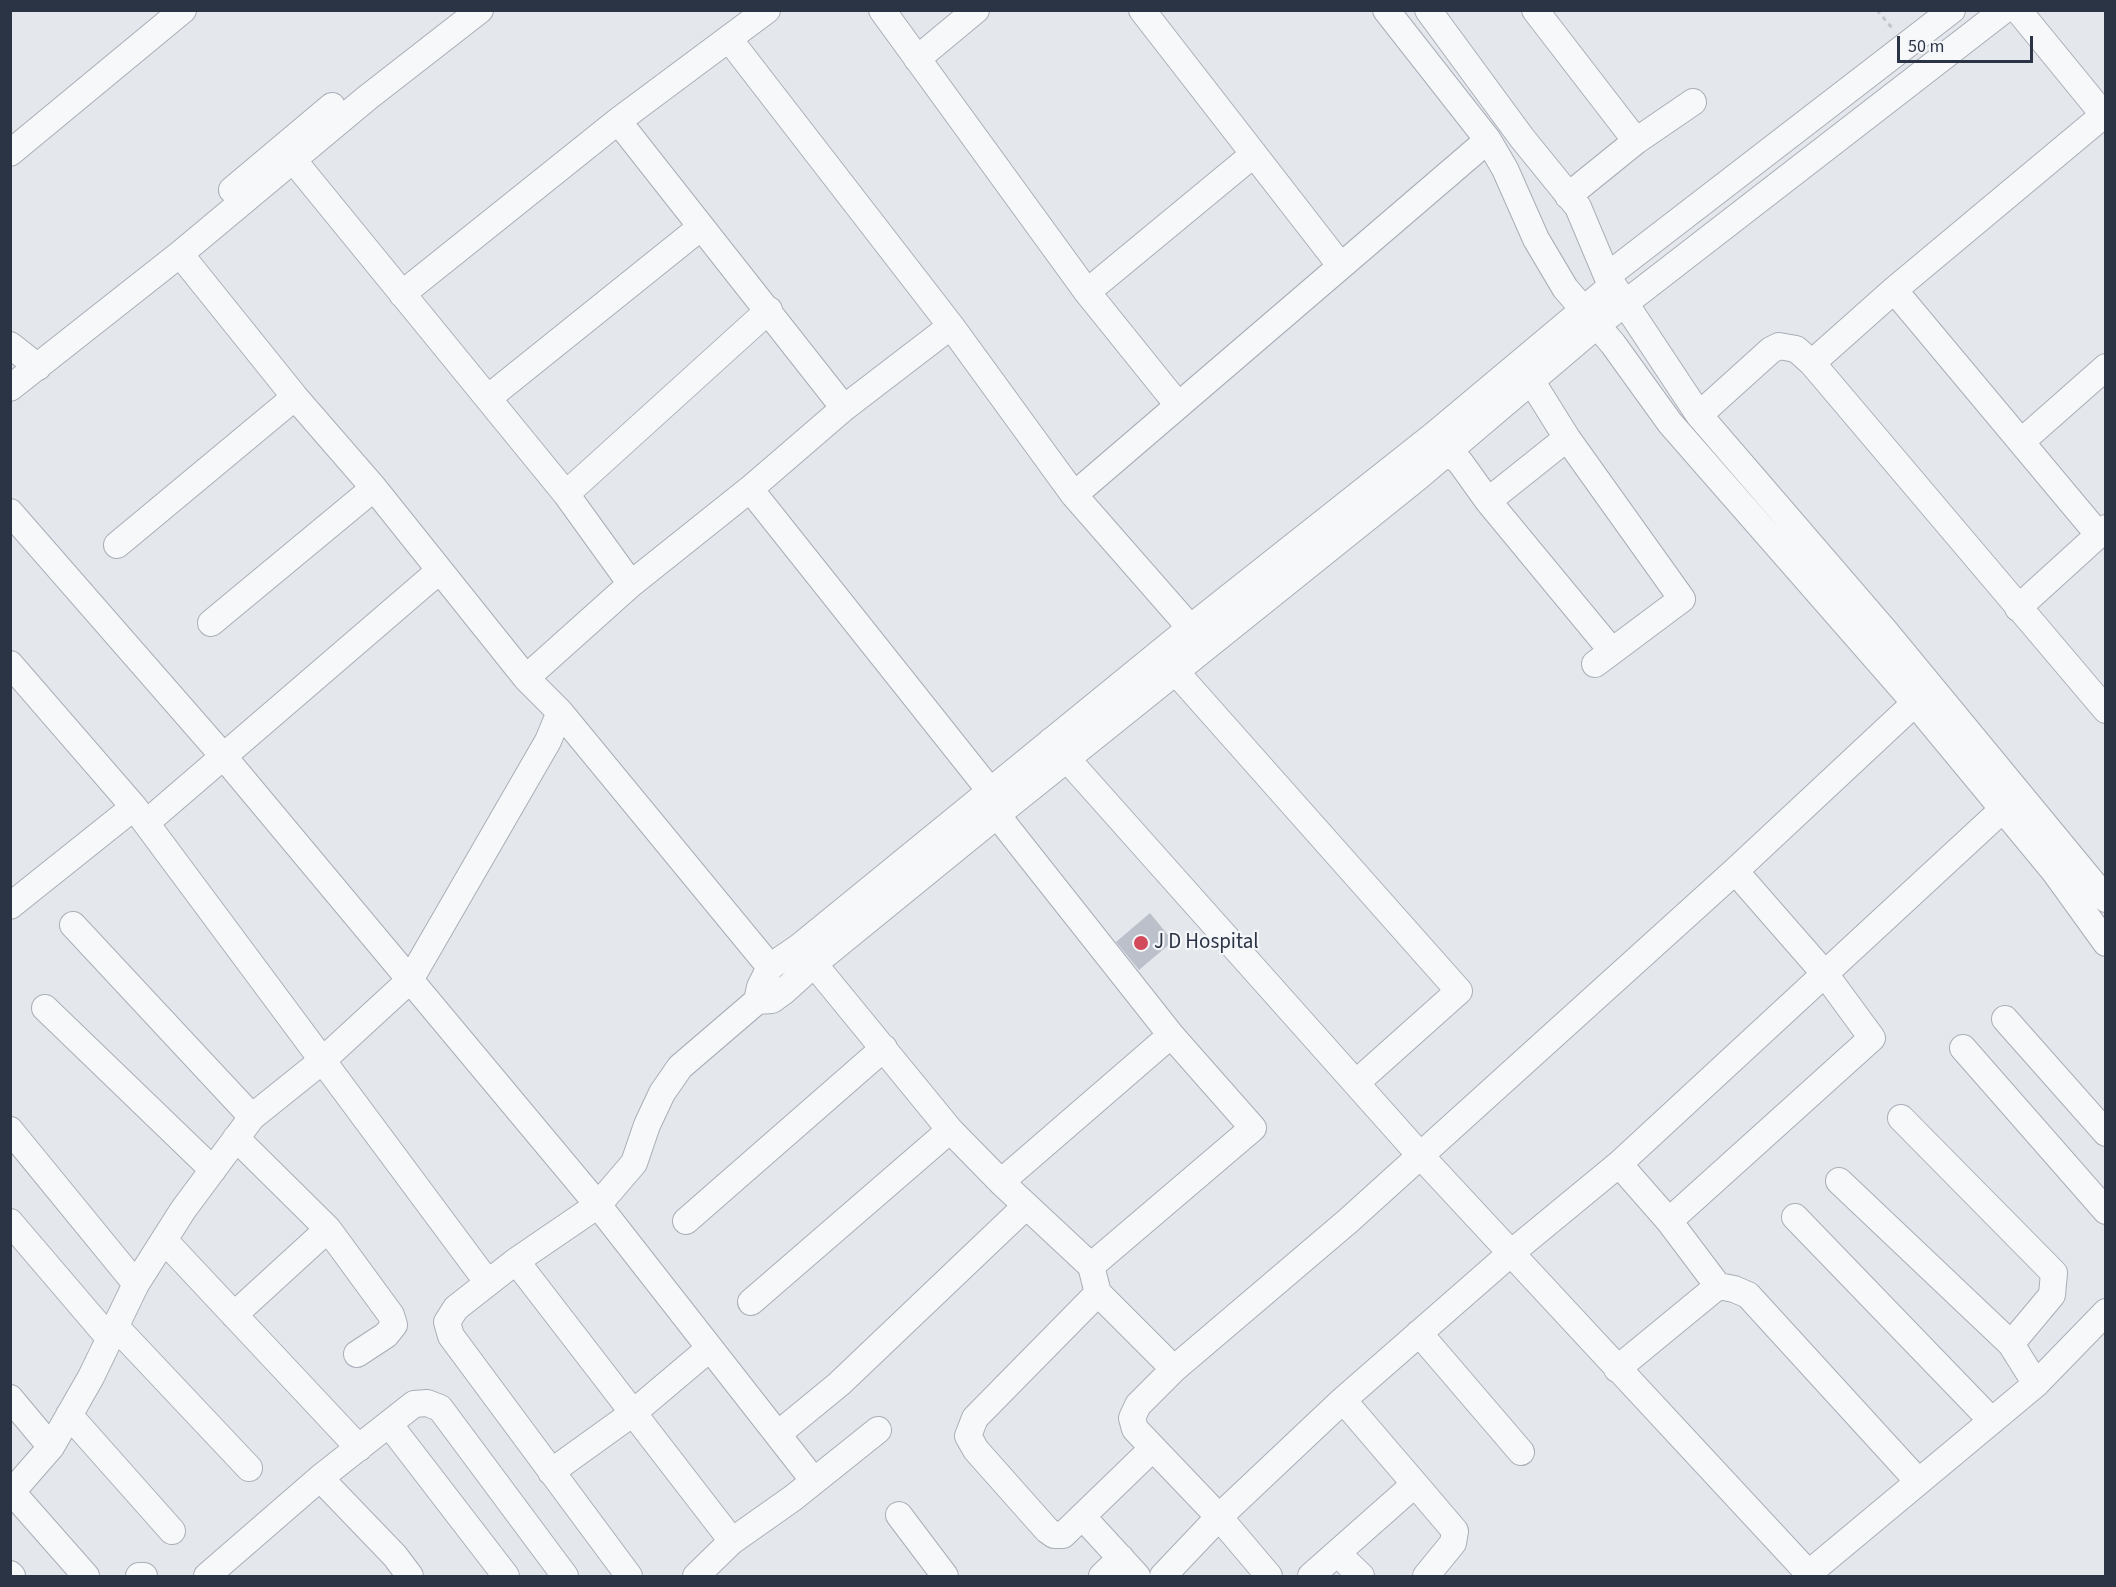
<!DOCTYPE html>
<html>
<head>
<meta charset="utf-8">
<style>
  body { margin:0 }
  #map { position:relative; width:2116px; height:1587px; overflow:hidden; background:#e4e7ec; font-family:"Source Sans 3",sans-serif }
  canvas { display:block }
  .frame { position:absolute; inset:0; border:12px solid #2b3445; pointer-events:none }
  .scale { position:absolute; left:1897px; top:36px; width:136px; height:27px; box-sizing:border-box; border:3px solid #2b3445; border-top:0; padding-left:8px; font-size:18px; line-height:21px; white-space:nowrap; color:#2b3445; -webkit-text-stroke:4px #f4f6f9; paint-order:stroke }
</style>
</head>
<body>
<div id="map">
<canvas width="2116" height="1587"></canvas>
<div class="frame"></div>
<div class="scale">50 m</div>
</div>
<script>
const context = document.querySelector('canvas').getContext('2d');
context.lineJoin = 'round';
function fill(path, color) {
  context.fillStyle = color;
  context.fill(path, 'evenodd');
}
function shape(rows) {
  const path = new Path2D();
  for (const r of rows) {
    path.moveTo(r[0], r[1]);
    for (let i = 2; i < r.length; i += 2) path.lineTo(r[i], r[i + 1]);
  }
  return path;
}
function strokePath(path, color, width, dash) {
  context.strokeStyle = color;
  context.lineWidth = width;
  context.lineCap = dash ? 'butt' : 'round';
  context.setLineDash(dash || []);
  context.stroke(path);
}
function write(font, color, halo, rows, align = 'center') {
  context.font = font + ' "Source Sans 3",sans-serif';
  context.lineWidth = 4.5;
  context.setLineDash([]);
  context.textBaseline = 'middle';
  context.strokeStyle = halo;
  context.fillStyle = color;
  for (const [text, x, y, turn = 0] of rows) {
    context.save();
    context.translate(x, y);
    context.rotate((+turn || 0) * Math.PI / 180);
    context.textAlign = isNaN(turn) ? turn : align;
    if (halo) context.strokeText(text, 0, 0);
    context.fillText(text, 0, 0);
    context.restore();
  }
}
fill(shape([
  [1150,913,1173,941,1139,970,1116,942]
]), '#bbc0ca');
const minor = shape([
  [882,10,1087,292,1178,405],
  [1142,10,1340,265],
  [1386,10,1488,140,1505,169,1536,239,1565,288,1613,344,1670,423,1915,703,2054,871,2106,943],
  [1428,10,1522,138,1578,207,1607,276,1699,415,1885,631,2106,899],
  [1535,10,1636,141],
  [2018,10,2103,114],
  [729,39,951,326,1074,495,1201,640],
  [917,59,976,10],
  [618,121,844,408],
  [10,153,183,10],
  [294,161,566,494,631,584],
  [232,190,332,106],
  [1568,196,1636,141,1693,102],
  [180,254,295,397,374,488,526,678,560,712,770,967],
  [1607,276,1952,10],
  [1894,290,2098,534],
  [1087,292,1254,154],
  [402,294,618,121,767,10],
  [10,345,38,367],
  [1812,363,1894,290,2106,113],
  [1532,382,1567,438,1682,599,1595,664],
  [10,388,180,254,367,98,480,10],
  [488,398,701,227],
  [1699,415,1771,350,1779,346,1796,349,1812,363,2106,710],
  [2021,442,2106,367],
  [1448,452,1460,462,1488,501,1612,651],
  [750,489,991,792],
  [566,494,769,310],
  [1074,495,1488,140],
  [1488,501,1567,438],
  [10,512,224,757,598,1205,814,1481],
  [117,545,295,397],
  [2018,608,2106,528],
  [211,623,374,488],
  [10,664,134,807,488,1283],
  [1175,671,1459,991,1356,1083],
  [526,678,631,584,750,489,844,408,951,326],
  [1051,741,1419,1154,1811,1576],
  [997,815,1171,1035,1253,1128,1091,1266],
  [146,823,439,571],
  [10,906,134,807],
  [73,925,252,1117],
  [814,964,950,1130,1001,1182,1091,1266,1098,1293,1174,1369],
  [757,1001,760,987,770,967,799,947,1190,628,1434,435,1613,285],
  [45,1008,213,1170],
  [2005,1019,2106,1133],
  [1963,1048,2106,1211],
  [1901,1118,2054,1273,2052,1295,2011,1344],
  [10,1130,136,1284],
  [236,1138,328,1229,391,1315,394,1325,386,1335,357,1354],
  [1619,1164,1669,1221,1718,1286],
  [1839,1181,2011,1344,2036,1384],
  [1001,1182,1171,1035],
  [1795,1217,1992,1421],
  [686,1221,884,1048],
  [1669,1221,1872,1038,1825,974,1735,871],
  [10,1222,110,1339],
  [164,1240,359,1448],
  [516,1261,732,1541],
  [1098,1293,975,1418,968,1436,976,1450,1047,1530,1054,1535,1063,1535,1153,1448],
  [751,1302,950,1130],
  [234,1315,328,1229],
  [116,1327,249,1468],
  [1419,1333,1521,1452],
  [1617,1369,1718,1286,1734,1289,1748,1295,1918,1481],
  [10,1398,51,1447],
  [69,1415,172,1531],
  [389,1424,506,1576],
  [778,1434,839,1384,1026,1206],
  [551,1472,633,1413,710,1348],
  [320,1478,395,1556,410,1576],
  [1415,1484,1455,1531,1453,1543,1426,1576],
  [12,1492,86,1576],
  [10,1494,51,1447,91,1377,136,1284,183,1210,252,1117,323,1060,410,980,548,741,560,712],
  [899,1515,945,1576],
  [1092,1527,1137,1576],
  [1338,1554,1361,1576],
  [10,1574,12,1576],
  [1808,1574,2036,1384,2106,1312],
  [139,1576,144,1576],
  [207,1576,320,1478,414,1404,427,1403,440,1408,565,1576],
  [629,1576,451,1336,447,1322,456,1308,516,1261,598,1205,634,1163,647,1125,662,1093,680,1067,757,1001,772,1000,783,992,814,964,997,815,1418,477,1597,325,2004,10],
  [696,1576,732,1541,793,1498,878,1430],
  [1102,1576,1121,1558],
  [1163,1576,1219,1517,1343,1400,1511,1253,1619,1164,2002,810],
  [1269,1576,1219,1517,1135,1429,1132,1418,1138,1405,1174,1369,1348,1221,1735,871,1915,703],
  [1311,1576,1415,1484,1343,1400]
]);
strokePath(minor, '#a9aeb7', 28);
strokePath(shape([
  [1877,10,1892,28]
]), '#c2c5cb', 3, [4.5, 4.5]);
strokePath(minor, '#f7f8fa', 26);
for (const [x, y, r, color] of [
  [1141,943,8,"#d1495b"]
]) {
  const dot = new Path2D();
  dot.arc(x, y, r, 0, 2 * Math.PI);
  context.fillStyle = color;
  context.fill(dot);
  strokePath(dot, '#f4f6f9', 2);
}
write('21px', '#2b3445', '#f4f6f9', [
  ["J D Hospital",1154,943]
], 'left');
</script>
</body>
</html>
